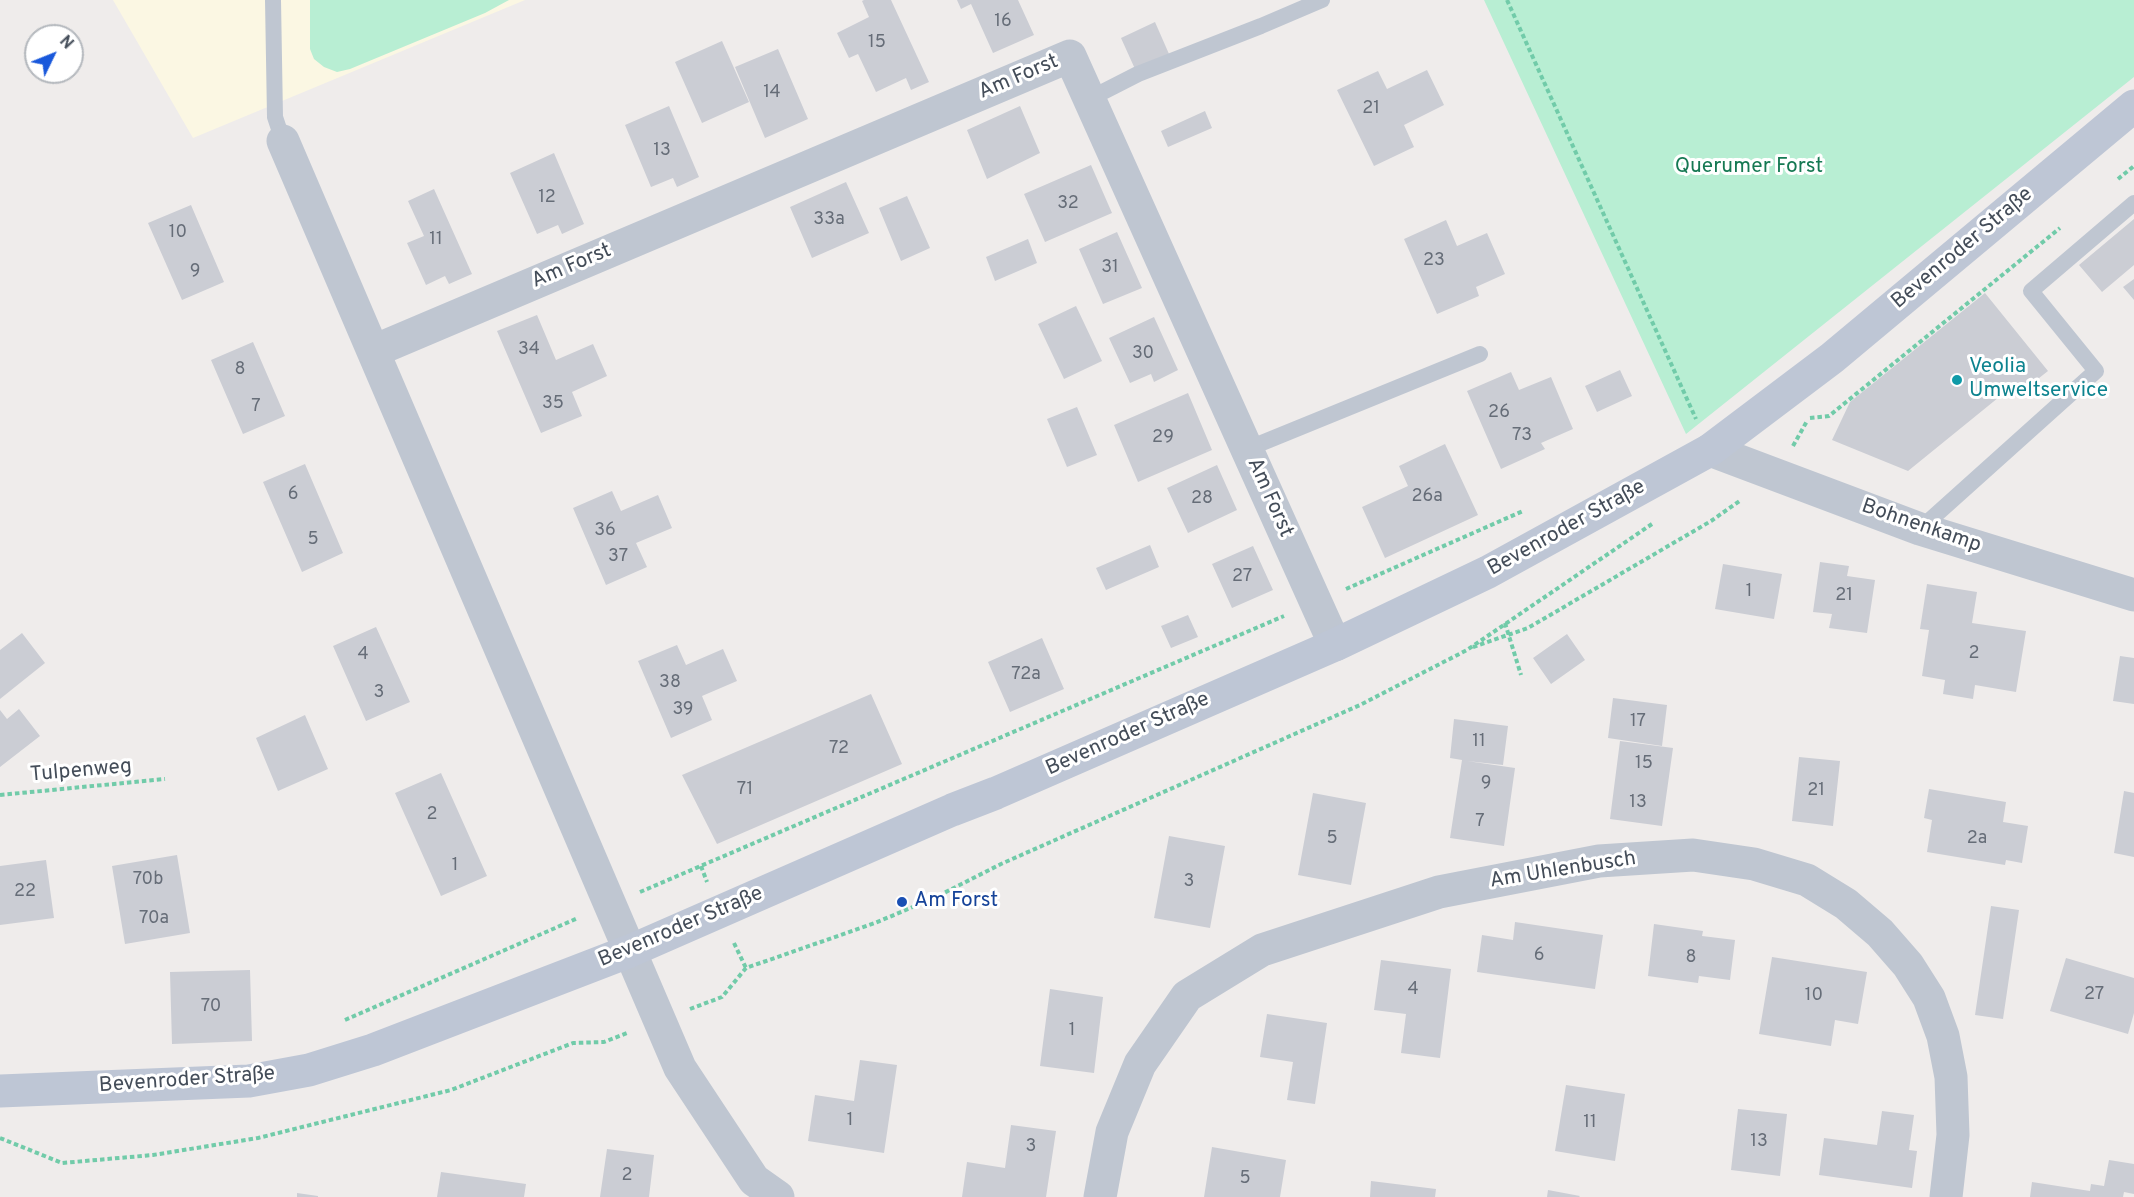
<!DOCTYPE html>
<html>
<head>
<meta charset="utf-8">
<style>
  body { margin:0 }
  #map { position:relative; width:2134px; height:1197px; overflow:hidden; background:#efeceb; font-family:Overpass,sans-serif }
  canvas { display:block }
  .north { position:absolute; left:24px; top:24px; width:60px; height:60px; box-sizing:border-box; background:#fff; border:2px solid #b4b8bd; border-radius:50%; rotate:47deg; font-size:16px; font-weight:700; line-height:24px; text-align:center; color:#444d59 }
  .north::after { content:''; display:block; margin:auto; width:21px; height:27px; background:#1958db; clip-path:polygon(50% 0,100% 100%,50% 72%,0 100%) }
</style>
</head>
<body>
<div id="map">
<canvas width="2134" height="1197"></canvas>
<div class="north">N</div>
</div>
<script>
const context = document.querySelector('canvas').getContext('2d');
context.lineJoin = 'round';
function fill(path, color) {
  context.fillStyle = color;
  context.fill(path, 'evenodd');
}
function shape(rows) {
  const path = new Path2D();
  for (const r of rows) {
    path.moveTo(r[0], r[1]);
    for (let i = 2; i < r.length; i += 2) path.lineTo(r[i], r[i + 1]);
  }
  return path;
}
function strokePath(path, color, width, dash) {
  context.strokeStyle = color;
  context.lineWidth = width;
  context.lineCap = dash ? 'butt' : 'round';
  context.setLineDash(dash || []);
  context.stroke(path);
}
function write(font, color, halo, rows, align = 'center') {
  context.font = font + ' Overpass,sans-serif';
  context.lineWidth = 6;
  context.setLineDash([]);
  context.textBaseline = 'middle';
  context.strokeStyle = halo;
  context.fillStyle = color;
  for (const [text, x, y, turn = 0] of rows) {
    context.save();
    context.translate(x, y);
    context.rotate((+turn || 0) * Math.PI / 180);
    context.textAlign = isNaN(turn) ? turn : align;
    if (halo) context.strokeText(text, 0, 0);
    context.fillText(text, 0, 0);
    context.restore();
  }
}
fill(shape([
  [113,0,525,0,193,138]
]), '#fbf7e3');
fill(shape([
  [310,0,509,0,485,13,350,69,337,72,324,67,314,59,310,49],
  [1484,0,2134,0,2134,77,1686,434]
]), '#b8eed3');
fill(shape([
  [864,0,891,0,929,82,911,90,906,78,876,92,858,54,849,58,837,33,869,17,862,1],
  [957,0,1018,0,1034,35,993,53,971,4,961,9],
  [1155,22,1169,54,1135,69,1121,38],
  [722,41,749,102,702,123,675,62],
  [778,49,808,119,765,138,735,67],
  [1427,70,1444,105,1404,125,1414,147,1374,166,1337,90,1378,71,1387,89],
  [669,106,699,177,677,187,673,178,651,187,625,125],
  [1020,106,1040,153,987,179,967,130],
  [1205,111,1212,128,1168,147,1161,131],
  [554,153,584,224,562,234,558,225,537,234,510,173],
  [1091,165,1112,213,1045,242,1024,194],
  [846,182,869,233,812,258,790,207],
  [434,189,472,274,449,284,445,276,426,285,407,243,424,236,408,201],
  [907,196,930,248,901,261,879,208],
  [191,205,224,282,182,300,148,223],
  [2134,219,2134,265,2102,292,2079,265],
  [1446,220,1457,246,1487,233,1505,274,1476,287,1479,296,1437,314,1404,239],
  [1117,232,1142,288,1103,304,1079,249],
  [1028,239,1037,263,995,281,986,257],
  [2134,279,2134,300,2123,287],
  [1985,293,2048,371,2015,397,2009,389,1908,471,1832,440,1850,402],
  [1076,306,1102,361,1064,379,1038,324],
  [537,315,556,360,593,344,607,376,572,392,582,416,541,433,497,331],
  [1154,317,1178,370,1154,382,1151,374,1130,383,1109,338],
  [253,342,285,416,243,434,211,360],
  [1620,370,1632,396,1597,412,1585,386],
  [1511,372,1519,390,1551,377,1573,429,1541,443,1545,449,1501,469,1467,391],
  [1188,393,1212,450,1138,482,1114,425],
  [1077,407,1097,455,1067,467,1047,419],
  [1445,444,1478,515,1385,558,1362,507,1408,486,1399,466],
  [305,464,343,553,302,572,263,482],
  [1217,465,1237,510,1188,533,1167,488],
  [612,491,621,511,658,495,672,528,636,543,647,567,606,585,573,508],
  [1150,545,1159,567,1106,590,1096,568],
  [1253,546,1273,590,1232,608,1212,564],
  [1820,562,1849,566,1847,576,1875,580,1867,633,1829,628,1832,614,1813,612],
  [1723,564,1782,574,1774,619,1715,609],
  [1927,584,1977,592,1972,623,2026,631,2016,692,1975,685,1973,699,1943,694,1945,680,1922,676,1929,630,1920,629],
  [1188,615,1198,637,1171,648,1161,626],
  [376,627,410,702,366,721,333,646],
  [22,633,45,663,0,699,0,650],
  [1567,634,1585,660,1551,684,1533,658],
  [1042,638,1064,689,1010,712,988,662],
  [677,645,686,665,723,649,737,681,702,696,712,720,671,738,638,661],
  [2120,656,2134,658,2134,704,2113,701],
  [871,694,902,764,717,844,682,775],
  [1613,698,1667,705,1662,746,1608,738],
  [19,709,40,736,0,767,0,710,7,719],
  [305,715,328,769,278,791,256,738],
  [1454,719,1508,726,1503,765,1467,761,1515,768,1504,846,1450,838,1462,760,1450,758],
  [1620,741,1673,748,1662,826,1610,819],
  [1799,757,1840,761,1833,826,1792,821],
  [441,773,487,876,441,896,395,793],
  [1929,789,2006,802,2003,822,2028,826,2022,863,2006,860,2005,865,1927,852,1932,820,1924,818],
  [2124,791,2134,793,2134,857,2114,853],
  [1313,793,1366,803,1351,885,1298,875],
  [1169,836,1225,846,1210,928,1154,918],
  [177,855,190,933,125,944,112,866],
  [46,860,54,918,0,925,0,866],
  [1991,906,2019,910,2003,1019,1975,1015],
  [1515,922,1603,935,1595,989,1477,972,1482,935,1513,940],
  [1654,924,1703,931,1702,936,1735,940,1730,980,1699,976,1698,983,1648,976],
  [1772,957,1867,972,1858,1024,1835,1020,1831,1046,1759,1034],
  [2066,958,2134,978,2134,1013,2128,1034,2050,1011],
  [1381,960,1451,969,1440,1058,1401,1053,1406,1014,1374,1010],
  [250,970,252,1041,172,1044,170,972],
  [1050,989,1103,997,1094,1073,1040,1066],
  [1267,1014,1327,1023,1315,1104,1287,1100,1293,1062,1260,1057],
  [860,1060,897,1065,884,1153,808,1141,815,1095,854,1101],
  [1566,1085,1625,1094,1615,1161,1555,1151],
  [1738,1109,1787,1114,1780,1176,1731,1170],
  [1882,1111,1914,1115,1909,1150,1917,1151,1912,1188,1819,1175,1824,1138,1877,1145],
  [1011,1125,1056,1131,1046,1197,962,1197,967,1162,1005,1168],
  [1212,1147,1286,1160,1280,1197,1204,1197],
  [607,1149,654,1155,649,1197,600,1197],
  [2109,1160,2134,1164,2134,1194,2124,1192,2123,1197,2030,1197,2032,1182,2090,1191,2091,1184,2104,1186],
  [441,1172,526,1184,524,1197,437,1197],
  [1371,1181,1436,1189,1435,1197,1370,1197],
  [1548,1190,1580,1196,1579,1197,1547,1197],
  [297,1193,318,1196,318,1197,297,1197]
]), '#cbcdd4');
strokePath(shape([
  [1507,0,1696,419],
  [2118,179,2134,166],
  [1810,418,1829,416,2060,228],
  [1793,446,1807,421],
  [1346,589,1523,511],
  [1505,623,1521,675],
  [1473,647,1528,628,1711,521,1741,500],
  [0,795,165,779],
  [701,866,707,882],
  [640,892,1284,616],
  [734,943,746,968],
  [690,1009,722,997,746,968,875,923,934,898,1001,864,1360,705,1467,650,1652,524],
  [345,1020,578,918],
  [0,1138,62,1163,153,1155,258,1138,451,1090,573,1043,604,1042,627,1033]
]), '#71cba9', 4, [4.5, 3]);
strokePath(shape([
  [273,0,275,117,283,141],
  [1089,99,1138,74,1261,26,1322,0],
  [1247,449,1480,354],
  [1920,529,2096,371,2031,291,2134,203]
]), '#bfc6d1', 16);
strokePath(shape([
  [283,141,680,1068,754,1180,778,1197],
  [374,351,1070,56,1335,645],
  [1710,450,1920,529,2134,595],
  [1100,1197,1112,1132,1140,1064,1187,996,1262,950,1439,892,1599,861,1693,855,1754,864,1807,880,1846,904,1880,933,1908,965,1929,998,1943,1036,1951,1077,1953,1135,1946,1197]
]), '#bfc6d1', 33);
strokePath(shape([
  [0,1091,249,1081,309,1070,373,1050,630,951,952,810,996,793,1335,645,1488,572,1710,450,1832,358,2134,106]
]), '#bec6d5', 33);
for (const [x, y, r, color] of [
  [1957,380,6,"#0f9aa8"],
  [902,902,6,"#1a4fb4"]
]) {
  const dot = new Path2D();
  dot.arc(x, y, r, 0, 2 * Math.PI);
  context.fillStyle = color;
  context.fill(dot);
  strokePath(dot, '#fff', 2);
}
write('18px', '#666d78', null, [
  ["16",1003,22],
  ["15",877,43],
  ["14",772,93],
  ["21",1371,109],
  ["13",662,151],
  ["12",547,198],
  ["32",1068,204],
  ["33a",829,220],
  ["10",178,233],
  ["11",436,240],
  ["23",1434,261],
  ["31",1110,268],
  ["9",195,272],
  ["34",529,350],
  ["30",1143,354],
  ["8",240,370],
  ["35",553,404],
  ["7",256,407],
  ["26",1499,413],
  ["73",1522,436],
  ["29",1163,438],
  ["6",293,495],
  ["26a",1427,497],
  ["28",1202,499],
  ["36",605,531],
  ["5",313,540],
  ["37",618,557],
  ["27",1242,577],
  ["1",1749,592],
  ["21",1844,596],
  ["2",1974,654],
  ["4",363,655],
  ["72a",1026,675],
  ["38",670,683],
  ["3",379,693],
  ["39",683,710],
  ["17",1638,722],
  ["11",1479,742],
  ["72",839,749],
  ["15",1644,764],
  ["9",1486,784],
  ["71",745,790],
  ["21",1816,791],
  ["13",1638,803],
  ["2",432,815],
  ["7",1480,822],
  ["5",1332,839],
  ["2a",1977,839],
  ["1",455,866],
  ["70b",148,880],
  ["3",1189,882],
  ["22",25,892],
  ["70a",154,919],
  ["6",1539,956],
  ["8",1691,958],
  ["4",1413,990],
  ["27",2094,995],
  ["10",1814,996],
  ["70",211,1007],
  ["1",1072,1031],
  ["1",850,1121],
  ["11",1590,1123],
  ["13",1759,1142],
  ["3",1031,1147],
  ["2",627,1176],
  ["5",1245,1179]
]);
write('21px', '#444d59', '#fff', [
  ["Am Forst",1019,78,-23],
  ["Bevenroder Straße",1963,249,-40],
  ["Am Forst",572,267,-23],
  ["Am Forst",1269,498,66],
  ["Bohnenkamp",1921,527,19],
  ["Bevenroder Straße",1567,529,-29],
  ["Bevenroder Straße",1128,735,-24],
  ["Tulpenweg",81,772,-5],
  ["Am Uhlenbusch",1563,871,-9],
  ["Bevenroder Straße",681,928,-23],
  ["Bevenroder Straße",187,1081,-4]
]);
write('21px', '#167953', '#fff', [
  ["Querumer Forst",1749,168]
]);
write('21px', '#0d838f', '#fff', [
  ["Veolia",1969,368],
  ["Umweltservice",1969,392]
], 'left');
write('21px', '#164399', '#fff', [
  ["Am Forst",914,902]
], 'left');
</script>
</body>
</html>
